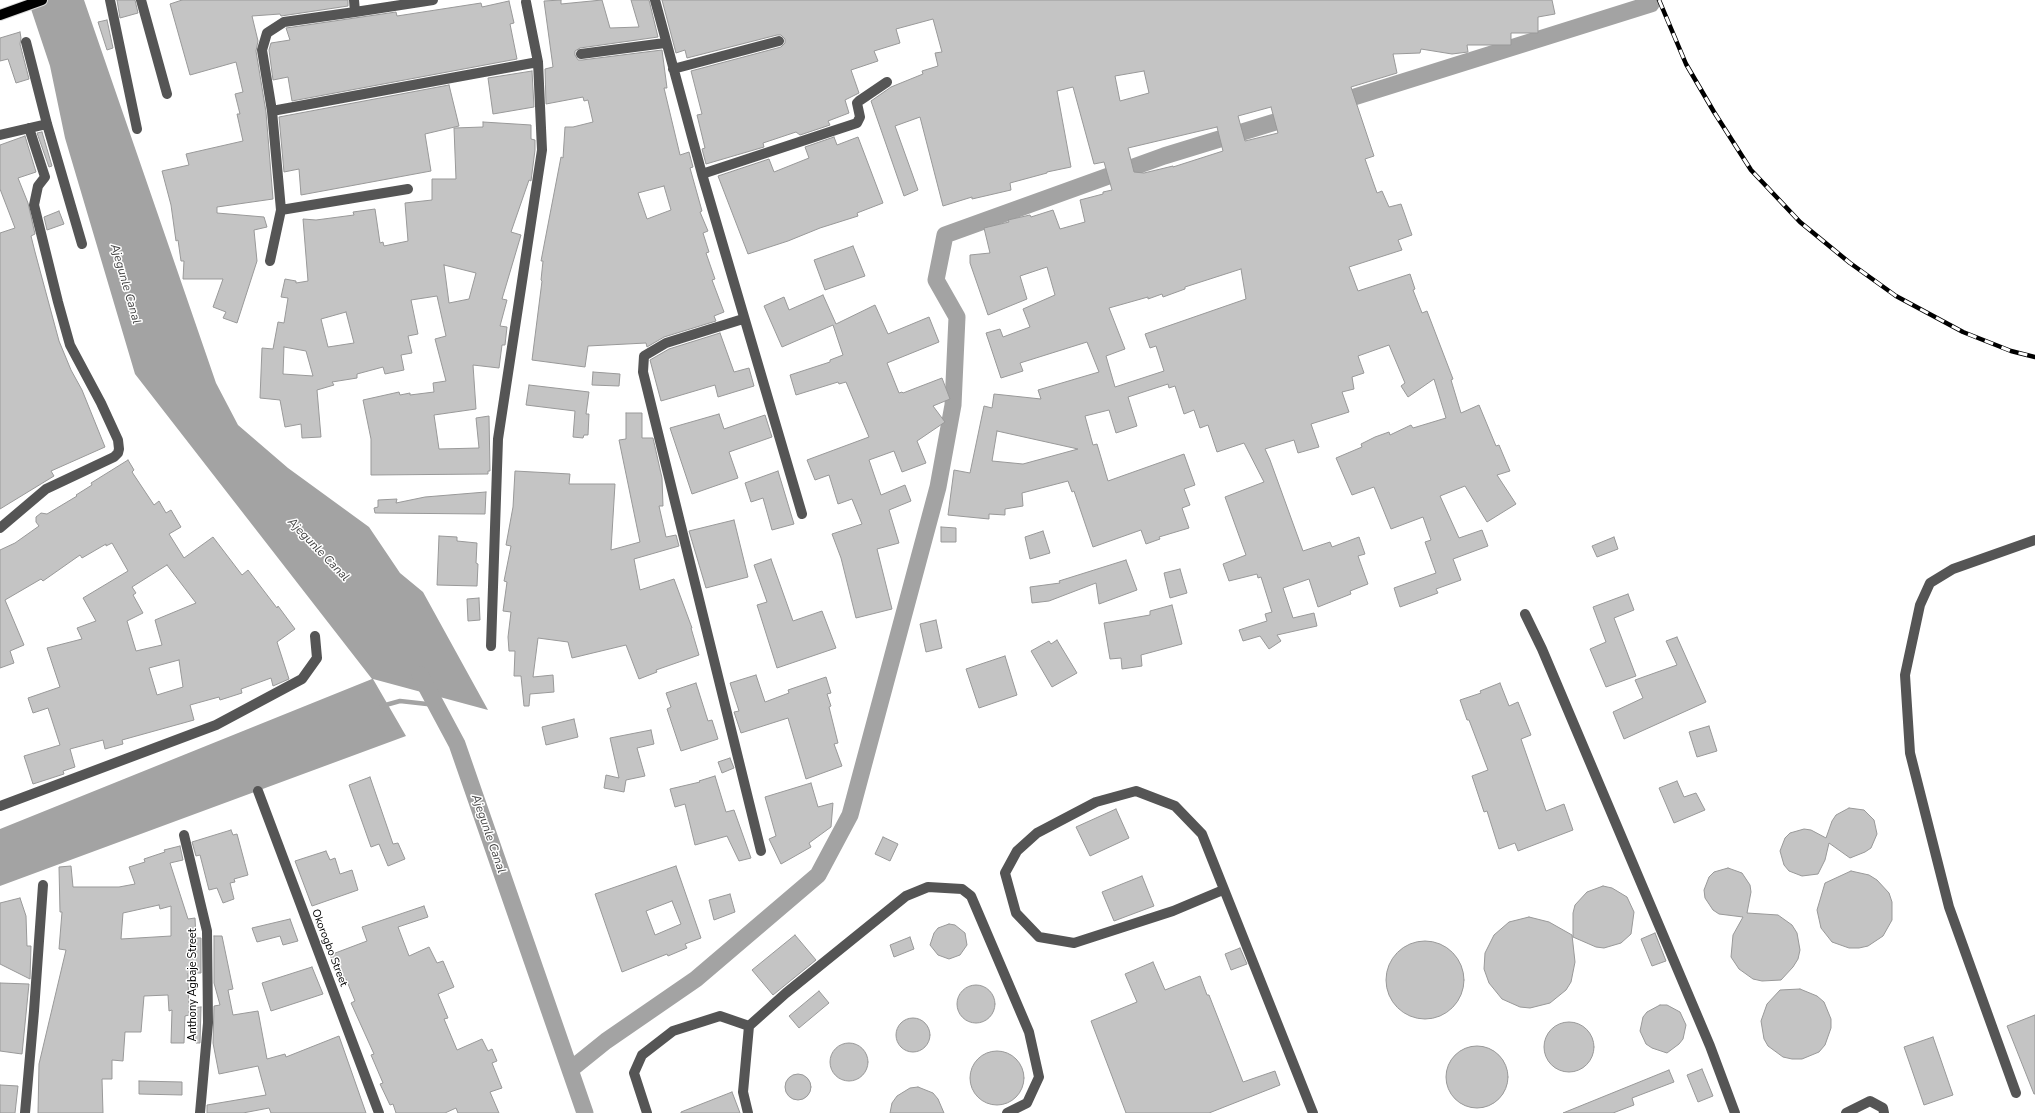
<!DOCTYPE html>
<html>
<head>
<meta charset="utf-8">
<style>
  body { margin:0 }
  canvas { display:block; background:#fff }
</style>
</head>
<body>
<canvas width="2035" height="1113"></canvas>
<script>
const context = document.querySelector('canvas').getContext('2d');
context.lineJoin = 'round';
function fill(path, color) {
  context.fillStyle = color;
  context.fill(path, 'evenodd');
}
function shape(rows) {
  const path = new Path2D();
  for (const r of rows) {
    if (r.length === 3) {
      path.moveTo(r[0] + r[2], r[1]);
      path.arc(r[0], r[1], r[2], 0, 2 * Math.PI);
      continue;
    }
    path.moveTo(r[0], r[1]);
    for (let i = 2; i < r.length; i += 2) path.lineTo(r[i], r[i + 1]);
  }
  return path;
}
function strokePath(path, color, width, dash) {
  context.strokeStyle = color;
  context.lineWidth = width;
  context.lineCap = dash ? 'butt' : 'round';
  context.setLineDash(dash || []);
  context.stroke(path);
}
function write(font, color, halo, rows, align = 'center') {
  context.font = font + ' "Nunito Sans",sans-serif';
  context.lineWidth = 3;
  context.setLineDash([]);
  context.textBaseline = 'middle';
  context.strokeStyle = halo;
  context.fillStyle = color;
  for (const [text, x, y, turn = 0] of rows) {
    context.save();
    context.translate(x, y);
    context.rotate((+turn || 0) * Math.PI / 180);
    context.textAlign = isNaN(turn) ? turn : align;
    if (halo) context.strokeText(text, 0, 0);
    context.fillText(text, 0, 0);
    context.restore();
  }
}
fill(shape([
  [28,0,84,0,216,383,238,425,288,468,369,527,400,573,423,592,488,710,373,679,406,736,0,886,0,829,372,679,135,374,65,138,50,66]
]), '#a3a3a3');
strokePath(shape([
  [382,706,400,701,436,705]
]), '#a3a3a3', 4.5);
strokePath(shape([
  [1332,104,1651,4],
  [420,675,457,744,585,1113],
  [570,1070,606,1041,696,979,818,875,850,815,938,487,953,405,957,317,936,280,945,235,1164,156,1298,115]
]), '#a3a3a3', 17);
const building = shape([
  [117,0,135,0,138,13,120,18,117,0],
  [182,0,348,0,348,6,281,16,280,14,252,16,258,41,256,51,266,112,273,199,217,207,217,213,264,217,267,227,254,230,257,261,237,323,223,318,226,312,213,307,223,279,183,279,184,261,181,261,178,240,176,241,171,205,162,171,189,165,186,154,243,141,237,114,240,114,235,94,243,92,236,62,190,75,170,4,182,0],
  [561,0,561,4,602,0,610,28,639,27,631,0,649,0,658,37,580,48,575,51,575,55,578,60,582,60,662,50,667,88,664,88,680,155,689,152,693,167,690,168,702,211,700,212,708,231,703,233,709,252,706,253,715,279,712,280,724,312,714,316,716,321,664,337,647,347,646,343,588,346,585,367,532,360,542,281,541,280,543,261,541,261,561,157,563,158,565,127,573,127,593,122,588,100,584,101,583,97,546,104,545,69,553,67,544,1,561,0],
  [664,186,671,210,647,219,638,193,664,186],
  [662,0,1552,0,1555,14,1538,17,1538,33,1511,33,1511,45,1467,45,1468,52,1452,54,1421,49,1420,53,1393,54,1397,73,1351,87,1374,156,1365,159,1377,193,1382,191,1389,207,1401,204,1412,235,1398,240,1402,250,1349,267,1358,291,1410,274,1415,289,1413,290,1422,313,1427,311,1453,379,1451,380,1461,413,1479,405,1496,446,1499,445,1510,471,1497,475,1516,504,1487,522,1465,486,1440,496,1459,538,1482,530,1488,546,1453,559,1461,580,1436,589,1438,593,1400,607,1394,588,1436,573,1425,542,1431,540,1423,517,1391,529,1374,487,1352,495,1336,458,1362,447,1361,444,1375,437,1389,432,1390,435,1411,425,1413,428,1446,418,1434,379,1408,397,1401,386,1405,383,1389,345,1358,356,1364,373,1352,377,1354,389,1342,392,1349,412,1311,424,1319,447,1298,453,1294,440,1265,449,1270,460,1303,551,1330,542,1332,547,1359,537,1365,554,1358,556,1368,584,1350,591,1351,594,1318,607,1309,579,1283,588,1293,618,1314,613,1317,626,1277,635,1281,641,1269,649,1260,636,1243,641,1239,630,1267,621,1265,614,1272,612,1261,577,1258,578,1257,574,1229,581,1223,564,1246,555,1225,497,1264,482,1244,443,1217,452,1208,425,1200,428,1194,410,1184,414,1175,386,1169,388,1168,384,1128,397,1137,426,1116,433,1109,410,1085,416,1093,445,1097,444,1108,481,1184,454,1195,485,1184,489,1190,505,1182,508,1189,528,1159,537,1160,539,1146,544,1141,530,1093,547,1074,491,1072,492,1068,481,1022,493,1023,506,1005,509,1005,515,989,514,989,519,948,515,954,470,970,473,984,406,992,408,994,394,1041,399,1038,390,1099,372,1087,342,1020,363,1023,371,1001,378,986,333,1000,329,1003,337,1030,327,1023,309,1055,295,1047,267,1020,276,1027,299,988,315,970,263,970,255,990,253,984,228,1009,222,1008,220,1030,215,1031,217,1053,210,1060,229,1085,222,1080,200,1103,194,1103,192,1112,190,1104,162,1094,164,1073,87,1057,91,1071,167,1047,172,1047,173,1010,183,1011,190,972,199,972,197,943,206,920,117,895,126,918,190,904,196,871,101,891,87,923,74,922,71,938,66,935,53,942,52,933,19,896,29,900,43,874,51,878,61,851,70,859,93,845,100,849,113,828,121,830,125,800,135,796,132,763,143,764,147,706,164,702,149,705,148,697,115,702,114,691,71,781,47,785,43,785,39,781,35,777,35,687,58,685,50,676,53,662,0],
  [1144,71,1149,93,1120,101,1115,76,1144,71],
  [1271,107,1278,133,1245,141,1238,116,1271,107],
  [1217,127,1223,151,1173,167,1173,166,1144,173,1134,172,1128,148,1217,127],
  [1241,269,1246,299,1145,334,1150,348,1156,346,1164,371,1115,387,1106,356,1125,349,1109,308,1148,297,1148,299,1162,294,1163,297,1185,289,1185,287,1241,269],
  [997,431,1078,449,1023,464,992,461,997,431],
  [509,1,514,23,510,24,517,59,292,101,288,77,273,80,269,50,271,43,290,40,286,28,396,12,397,16,481,3,482,7,509,1],
  [107,20,113,48,107,50,98,22,107,20],
  [20,32,21,38,20,44,29,79,16,83,8,59,0,61,0,38,20,32],
  [532,71,534,107,493,114,488,78,532,71],
  [449,85,459,126,425,134,431,171,301,195,299,169,284,172,279,117,449,85],
  [483,122,531,125,531,139,535,140,535,150,531,181,529,180,511,232,521,235,502,299,507,300,500,326,507,327,505,345,502,345,499,368,473,365,476,409,434,415,439,449,479,448,476,418,489,416,490,471,488,471,488,474,371,475,371,439,363,400,399,392,400,395,410,393,410,395,434,392,433,383,446,381,435,339,446,336,437,296,411,300,418,334,408,336,412,353,401,355,404,370,385,374,383,367,357,374,357,378,332,382,334,385,317,390,321,437,302,438,301,424,285,427,280,400,260,398,262,348,273,349,278,322,284,323,288,298,281,297,285,279,296,281,296,283,308,281,303,219,316,220,354,215,353,212,375,209,380,243,383,242,384,246,408,241,405,203,432,200,432,179,456,179,454,128,483,127,483,122],
  [444,265,476,273,469,299,449,303,444,265],
  [346,312,354,343,328,347,321,319,346,312],
  [284,347,306,351,313,376,283,374,284,347],
  [42,132,52,166,49,167,37,133,42,132],
  [25,136,36,172,18,178,28,203,35,234,31,236,35,252,59,341,71,370,82,390,105,447,51,471,54,476,0,509,0,233,15,228,0,189,0,145,25,136],
  [834,137,837,145,858,137,883,203,857,213,858,216,820,228,788,241,748,254,718,176,769,159,774,172,809,158,805,147,834,137],
  [59,211,64,224,47,230,44,217,59,211],
  [853,246,865,276,825,290,814,260,853,246],
  [823,295,836,324,875,305,888,334,929,317,939,342,887,363,899,393,902,392,903,393,942,378,950,399,933,406,945,422,917,441,926,463,902,472,894,451,869,460,881,495,905,485,911,501,889,510,899,543,877,549,892,609,856,618,841,558,832,534,862,524,852,499,838,504,829,475,815,480,807,460,869,437,846,382,839,384,838,382,796,395,790,375,830,362,830,360,843,355,833,325,782,347,764,306,784,297,789,310,823,295],
  [720,333,734,372,749,368,754,386,718,397,715,385,661,401,650,360,669,349,720,333],
  [593,372,620,374,619,386,592,385,593,372],
  [529,385,589,392,586,414,589,414,588,435,584,435,583,438,573,437,575,411,526,405,529,385],
  [626,413,642,413,642,438,653,438,662,478,663,506,659,506,666,537,676,535,679,546,634,559,640,590,674,579,692,628,691,628,699,655,656,670,657,672,639,679,626,645,572,658,568,642,538,638,533,677,553,675,554,692,530,694,529,706,524,706,521,676,514,676,515,651,509,651,508,637,511,612,503,611,507,582,504,581,511,546,506,545,513,507,515,471,570,474,569,484,615,484,611,550,640,542,619,440,626,439,626,413],
  [719,414,724,429,765,415,772,437,729,452,738,478,692,494,670,428,719,414],
  [128,460,134,470,132,472,154,505,159,501,166,513,171,510,181,527,169,534,184,558,213,537,242,575,248,570,277,608,278,606,295,629,277,642,289,679,273,686,271,678,241,689,242,693,220,700,219,697,190,705,194,720,122,740,123,744,105,749,103,740,70,749,75,767,63,771,64,774,33,784,24,756,60,745,48,708,33,713,28,698,60,687,47,648,82,639,77,628,96,621,83,598,128,571,112,543,106,546,106,544,82,558,80,555,43,581,41,579,5,600,24,645,10,651,14,663,0,668,0,550,15,543,39,526,36,522,36,517,41,513,47,514,77,496,76,495,92,485,91,483,128,460],
  [167,565,196,603,155,620,162,645,136,651,127,621,143,613,133,595,136,593,132,587,167,565],
  [179,660,183,687,157,695,149,668,179,660],
  [778,471,794,524,772,530,763,498,751,502,745,483,778,471],
  [486,492,485,514,375,513,374,508,378,507,378,500,397,499,396,503,425,497,486,492],
  [734,520,748,577,706,588,689,531,734,520],
  [941,527,956,528,956,542,941,542,941,527],
  [1043,531,1050,553,1030,559,1025,537,1043,531],
  [439,536,457,537,457,541,477,543,476,563,478,564,477,586,437,585,439,536],
  [1614,537,1618,549,1597,557,1592,546,1614,537],
  [771,559,793,621,822,611,836,648,777,668,757,605,767,602,754,565,771,559],
  [1126,560,1137,590,1099,604,1096,583,1049,601,1032,603,1030,587,1060,583,1059,581,1126,560],
  [1180,569,1187,593,1170,598,1164,573,1180,569],
  [1628,594,1634,610,1614,618,1636,676,1606,687,1590,649,1606,642,1593,607,1628,594],
  [479,598,480,620,468,621,467,599,479,598],
  [1172,605,1182,644,1141,655,1142,666,1122,669,1121,658,1110,659,1104,623,1150,615,1150,611,1172,605],
  [936,620,942,648,926,652,920,624,936,620],
  [1677,637,1706,702,1624,739,1613,712,1643,698,1635,680,1677,665,1666,641,1677,637],
  [1057,640,1077,673,1052,687,1031,651,1049,641,1051,644,1057,640],
  [1005,656,1017,695,979,708,966,669,1005,656],
  [756,675,765,702,789,693,788,690,826,677,831,693,827,694,831,706,829,707,838,743,834,744,842,766,806,779,788,718,741,733,734,712,739,711,730,683,756,675],
  [696,683,708,721,712,720,718,739,681,751,667,709,671,707,666,693,696,683],
  [1500,683,1509,706,1518,702,1531,735,1521,739,1546,811,1564,804,1573,830,1518,851,1515,843,1499,849,1487,811,1484,812,1472,776,1488,770,1469,720,1467,720,1460,700,1481,693,1480,691,1500,683],
  [574,719,578,737,546,745,542,727,574,719],
  [1709,726,1717,751,1697,757,1689,732,1709,726],
  [651,730,654,744,637,748,645,776,626,780,624,792,604,788,606,775,619,778,610,738,651,730],
  [730,758,734,768,722,773,718,762,730,758],
  [715,776,726,812,734,810,751,858,739,861,727,836,695,845,685,804,675,807,670,789,700,782,699,781,715,776],
  [370,777,393,844,398,843,405,859,388,866,379,844,371,847,349,785,370,777],
  [1677,781,1684,797,1696,793,1705,810,1674,823,1659,788,1677,781],
  [811,783,818,807,833,803,831,827,809,843,811,847,781,864,769,839,776,836,765,797,811,783],
  [1849,808,1864,810,1874,820,1877,834,1871,848,1865,852,1850,858,1829,843,1825,860,1818,874,1802,876,1789,871,1784,865,1780,851,1785,838,1790,833,1804,829,1811,830,1826,838,1832,821,1836,815,1849,808],
  [1116,809,1129,838,1090,856,1076,827,1116,809],
  [231,830,233,835,237,834,248,875,234,879,235,882,230,883,234,899,223,903,217,888,209,890,200,855,196,856,192,842,231,830],
  [883,837,898,844,890,861,875,854,883,837],
  [180,846,183,860,170,863,188,919,195,918,196,938,201,938,201,973,188,973,189,1015,185,1016,184,1043,171,1043,172,1010,169,1011,168,995,144,996,141,1032,125,1032,123,1061,112,1060,112,1079,102,1079,103,1113,38,1113,39,1064,66,950,59,949,62,912,60,912,59,867,71,866,73,887,119,887,135,884,129,867,145,862,144,859,165,852,164,850,180,846],
  [159,905,160,909,171,906,171,936,121,939,123,913,159,905],
  [326,851,330,860,335,858,340,874,352,870,358,890,312,906,295,861,326,851],
  [676,866,701,938,685,944,687,948,668,956,667,954,622,972,595,894,676,866],
  [672,901,681,924,655,935,646,911,672,901],
  [1728,868,1742,873,1750,885,1751,892,1747,913,1778,915,1792,925,1797,933,1800,950,1798,959,1793,967,1781,980,1762,981,1753,979,1739,969,1731,957,1733,935,1743,917,1719,914,1713,910,1705,898,1704,890,1709,877,1714,872,1728,868],
  [1851,871,1869,875,1877,880,1889,893,1892,902,1892,920,1883,936,1868,946,1859,948,1849,948,1832,942,1821,928,1817,910,1825,883,1851,871],
  [1142,876,1154,906,1114,921,1102,892,1142,876],
  [1603,886,1612,888,1627,897,1634,912,1631,934,1621,943,1604,948,1596,947,1573,937,1573,913,1575,905,1587,892,1603,886],
  [730,894,735,912,714,920,709,900,730,894],
  [20,898,26,916,27,946,31,946,30,979,0,964,0,903,20,898],
  [424,906,428,917,398,927,409,956,429,947,437,963,443,961,454,987,438,994,448,1018,444,1019,457,1050,482,1039,488,1051,492,1049,497,1061,492,1063,502,1088,490,1092,499,1113,458,1113,456,1108,445,1113,396,1113,393,1104,390,1105,380,1084,383,1083,371,1055,374,1054,351,1003,355,1001,346,979,341,981,330,955,367,941,362,927,424,906],
  [1529,917,1549,922,1572,935,1575,962,1571,982,1566,990,1550,1003,1530,1008,1520,1007,1502,999,1489,983,1484,969,1485,953,1494,935,1509,922,1529,917],
  [290,919,298,941,283,945,280,936,257,942,252,928,290,919],
  [949,924,955,925,965,933,967,945,960,955,949,959,938,955,930,945,934,933,938,928,949,924],
  [1655,933,1666,961,1652,966,1641,939,1655,933],
  [795,935,816,960,773,995,752,970,795,935],
  [214,936,222,936,233,989,228,990,233,1015,258,1011,267,1059,285,1054,286,1057,339,1036,366,1113,271,1113,269,1108,243,1113,207,1113,207,1105,266,1095,258,1066,219,1074,213,1043,214,1006,220,1005,214,983,214,936],
  [910,937,914,949,894,957,890,945,910,937],
  [1425,980,39],
  [1240,948,1247,964,1231,970,1225,954,1240,948],
  [1153,962,1165,990,1200,976,1207,995,1209,995,1243,1082,1275,1071,1280,1085,1209,1113,1126,1113,1091,1021,1137,1002,1125,974,1153,962],
  [312,967,323,994,271,1011,262,983,312,967],
  [0,983,29,984,22,1054,0,1051,0,983],
  [976,1004,19],
  [1800,989,1817,996,1824,1002,1831,1019,1831,1028,1825,1045,1819,1052,1802,1059,1792,1059,1783,1057,1768,1046,1764,1039,1761,1021,1767,1004,1780,990,1800,989],
  [819,991,829,1003,799,1028,789,1016,819,991],
  [1660,1005,1667,1005,1680,1012,1686,1025,1683,1039,1679,1044,1667,1053,1652,1048,1646,1044,1640,1031,1643,1017,1647,1012,1660,1005],
  [201,1007,200,1043,196,1043,190,1008,201,1007],
  [2035,1015,2035,1094,2034,1094,2007,1026,2035,1015],
  [913,1035,17],
  [1569,1047,25],
  [1933,1037,1953,1095,1924,1105,1904,1047,1933,1037],
  [849,1062,19],
  [1477,1077,31],
  [997,1078,27],
  [1702,1069,1713,1096,1698,1102,1687,1075,1702,1069],
  [1669,1070,1674,1082,1632,1098,1634,1105,1613,1113,1563,1113,1669,1070],
  [798,1087,13],
  [139,1081,182,1082,182,1095,139,1094,139,1081],
  [0,1085,18,1086,15,1113,0,1113,0,1085],
  [918,1087,933,1093,938,1099,944,1113,890,1113,892,1103,897,1096,910,1088,918,1087],
  [732,1092,740,1113,681,1113,681,1112,732,1092]
]);
fill(building, '#c4c4c4');
strokePath(building, '#999', 1);
const major = shape([
  [0,15,42,0]
]);
strokePath(major, '#dbdbdb', 12);
strokePath(shape([
  [110,0,137,129],
  [141,0,167,94],
  [655,0,702,174,802,514],
  [355,12,433,0],
  [26,42,47,124,82,244],
  [581,54,665,43],
  [673,69,779,41],
  [272,111,538,62],
  [0,135,47,124],
  [702,174,857,123,860,117,857,103,859,101,887,82],
  [281,210,408,189],
  [270,261,281,210,272,111,262,50,267,33,284,22,355,12,354,0],
  [743,319,666,343,644,356,643,372,761,851],
  [0,528,46,489,114,457,118,453,119,449,118,440,101,403,70,345,58,302,34,205,38,186,45,177,29,128],
  [1525,614,1542,649,1710,1046,1735,1113],
  [491,646,498,439,542,150,538,62,526,2],
  [258,791,379,1113],
  [0,806,216,725,302,679,317,658,315,636],
  [184,835,207,931,208,1023,200,1113],
  [1223,890,1173,911,1074,943,1039,937,1016,913,1005,873,1017,851,1037,833,1096,802,1136,791,1175,806,1202,834,1313,1113],
  [2016,1093,1949,907,1910,753,1905,675,1920,605,1930,583,1953,569,2035,540],
  [25,1113,34,1011,43,885],
  [647,1113,634,1073,642,1055,673,1031,720,1016,749,1026],
  [748,1113,743,1092,749,1026,786,993,906,896,928,887,962,889,971,896,1029,1032,1039,1077,1027,1103,1007,1113],
  [1846,1113,1870,1101,1883,1108,1884,1113]
]), '#555', 10);
strokePath(major, '#000', 10);
const rail = shape([
  [1659,0,1686,64,1714,112,1751,170,1800,222,1850,263,1896,296,1963,332,2011,351,2035,357]
]);
strokePath(rail, '#000', 4.5);
strokePath(rail, '#fff', 3, [9]);
write('11px', '#000', '#fff', [
  ["Okorogbo Street",329,948,69],
  ["Anthony Agbaje Street",193,985,-90]
]);
write('italic 12px', '#444', '#fff', [
  ["Ajegunle Canal",125,284,74],
  ["Ajegunle Canal",318,550,46],
  ["Ajegunle Canal",488,834,71]
]);
</script>
</body>
</html>
